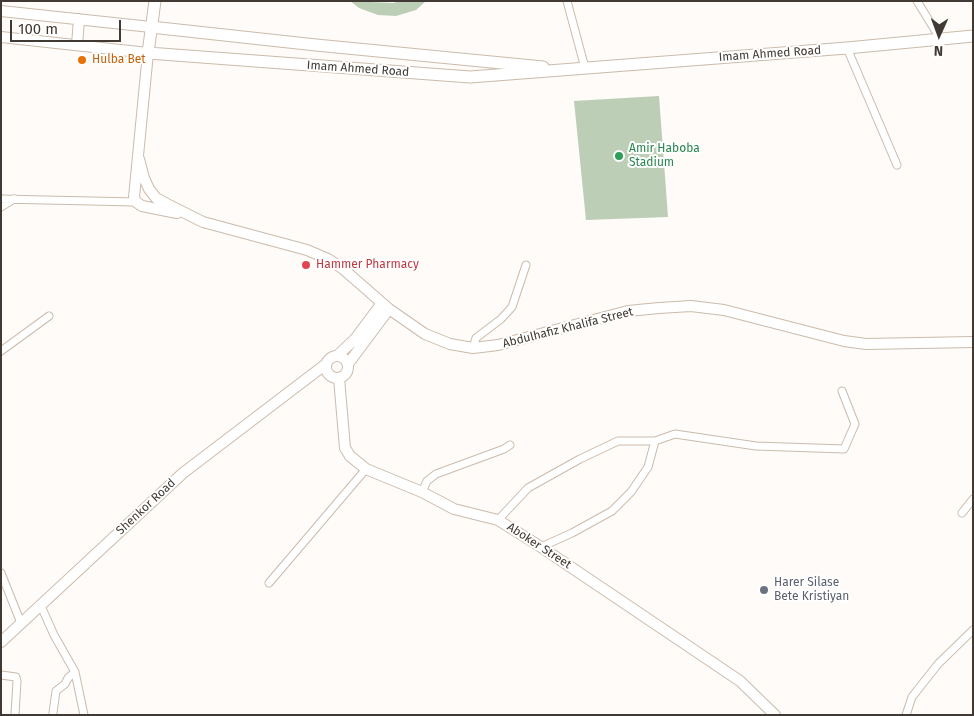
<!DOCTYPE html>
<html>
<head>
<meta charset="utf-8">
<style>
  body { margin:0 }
  #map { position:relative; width:974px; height:716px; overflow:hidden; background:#fefbf8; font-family:"Fira Sans",sans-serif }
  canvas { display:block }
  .frame { position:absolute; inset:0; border:2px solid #413a34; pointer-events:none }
  .north { position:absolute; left:914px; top:10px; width:50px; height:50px; -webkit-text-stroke:4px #fff; paint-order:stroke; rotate:182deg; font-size:14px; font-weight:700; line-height:20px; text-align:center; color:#413a34 }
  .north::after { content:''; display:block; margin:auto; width:18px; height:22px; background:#413a34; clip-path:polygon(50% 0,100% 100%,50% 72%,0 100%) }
  .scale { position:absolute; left:10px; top:20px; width:111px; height:22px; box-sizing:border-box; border:2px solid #413a34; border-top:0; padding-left:6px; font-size:15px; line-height:18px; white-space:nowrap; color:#413a34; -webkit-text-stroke:4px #fff; paint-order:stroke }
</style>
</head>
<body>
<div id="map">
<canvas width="974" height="716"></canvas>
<div class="frame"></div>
<div class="north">N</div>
<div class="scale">100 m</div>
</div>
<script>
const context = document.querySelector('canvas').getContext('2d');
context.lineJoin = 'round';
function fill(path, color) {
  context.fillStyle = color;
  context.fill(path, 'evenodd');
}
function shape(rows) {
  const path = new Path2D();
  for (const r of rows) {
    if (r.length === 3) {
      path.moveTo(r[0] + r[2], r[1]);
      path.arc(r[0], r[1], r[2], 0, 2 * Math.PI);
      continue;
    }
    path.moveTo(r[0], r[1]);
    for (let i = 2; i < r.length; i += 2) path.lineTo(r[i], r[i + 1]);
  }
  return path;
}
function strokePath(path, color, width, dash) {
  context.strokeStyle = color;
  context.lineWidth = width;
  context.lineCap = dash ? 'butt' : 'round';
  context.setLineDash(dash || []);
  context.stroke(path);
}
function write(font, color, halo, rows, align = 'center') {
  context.font = font + ' "Fira Sans",sans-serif';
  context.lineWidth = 4;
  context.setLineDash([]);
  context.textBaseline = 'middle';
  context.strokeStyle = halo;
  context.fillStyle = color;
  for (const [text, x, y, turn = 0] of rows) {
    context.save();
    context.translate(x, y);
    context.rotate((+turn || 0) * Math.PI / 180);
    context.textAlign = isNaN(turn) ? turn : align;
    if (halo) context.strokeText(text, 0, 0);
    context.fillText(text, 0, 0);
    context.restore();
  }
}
fill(shape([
  [350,1,393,3,401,1,426,1,416,10,396,16,378,15,359,8],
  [659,96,668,217,586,220,574,101]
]), '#bcceb6');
const minor = shape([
  [567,1,585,68],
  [917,1,941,40],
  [847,48,897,165],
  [1,199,136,202],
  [1,207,14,199],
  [473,348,476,338,501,319,512,307,526,265],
  [1,351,49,316],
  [655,441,675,434,756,446,844,449,855,424,842,391],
  [422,492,427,481,436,474,504,449,510,445],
  [962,513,973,499],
  [498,520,528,488,580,459,618,441,655,441,648,467,631,492,612,511,572,533,541,547],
  [1,573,21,623],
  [269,583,366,469],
  [41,606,54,635,75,672,84,715],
  [1,675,16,677,17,681,15,715],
  [53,713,56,691,65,684,68,678,75,672],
  [906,715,912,697,938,664,973,630]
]);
const secondary = shape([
  [1,11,151,27],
  [1,37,148,53,134,197,136,202,142,206,177,213],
  [77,45,79,19],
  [139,159,144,178,149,189,156,198,167,204,203,222,307,250,328,259,342,268,389,309,425,334,450,344,473,348,498,345,628,311,659,308,691,306,724,310,844,341,866,344,973,342],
  [337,356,355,339,382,303],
  [337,367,11],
  [348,364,389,309],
  [339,378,345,448,350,456,366,469,422,492,454,509,498,520,541,547,740,681,775,715],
  [1,642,183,473,326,364]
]);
const trunk = shape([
  [155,1,148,53,470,77,847,48,973,36],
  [151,27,316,45,543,67]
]);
strokePath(minor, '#cbbbac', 9);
strokePath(secondary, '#cbbbac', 12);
strokePath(trunk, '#cbbbac', 13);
strokePath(minor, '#fff', 7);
strokePath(secondary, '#fff', 10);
strokePath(trunk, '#fff', 11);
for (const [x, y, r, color] of [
  [82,60,5,"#e8710a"],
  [619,156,5,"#2e9e5b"],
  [306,265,5,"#e0444e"],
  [764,590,5,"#6b7280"]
]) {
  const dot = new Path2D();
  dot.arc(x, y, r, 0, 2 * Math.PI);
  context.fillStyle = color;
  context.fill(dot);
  strokePath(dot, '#fff', 2);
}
write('12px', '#413a34', '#fff', [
  ["Imam Ahmed Road",770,54,-4],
  ["Imam Ahmed Road",358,69,4],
  ["Abdulhafiz Khalifa Street",568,328,-14],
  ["Shenkor Road",146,507,-43],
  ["Aboker Street",539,546,33]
]);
write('12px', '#c56008', '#fff', [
  ["Hulba Bet",92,60]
], 'left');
write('12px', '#27864d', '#fff', [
  ["Amir Haboba",629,149],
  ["Stadium",629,163]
], 'left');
write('12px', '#be3a42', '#fff', [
  ["Hammer Pharmacy",316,265]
], 'left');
write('12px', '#5b616d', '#fff', [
  ["Harer Silase",774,583],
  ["Bete Kristiyan",774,597]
], 'left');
</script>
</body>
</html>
